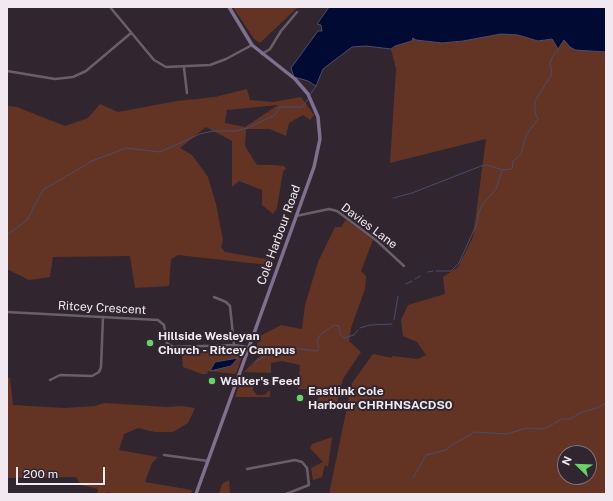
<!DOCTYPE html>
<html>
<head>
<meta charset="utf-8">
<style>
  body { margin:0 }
  #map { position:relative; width:613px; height:501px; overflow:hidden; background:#31262f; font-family:"Public Sans",sans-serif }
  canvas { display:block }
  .frame { position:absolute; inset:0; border:8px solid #f1e9ef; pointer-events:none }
  .north { position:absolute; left:557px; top:445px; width:40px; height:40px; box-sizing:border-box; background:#31262f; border:1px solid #7e747c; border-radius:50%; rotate:293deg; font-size:11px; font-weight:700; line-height:16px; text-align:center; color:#f1e9ef }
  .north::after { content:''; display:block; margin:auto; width:14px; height:18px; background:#68d465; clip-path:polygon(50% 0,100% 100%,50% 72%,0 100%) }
  .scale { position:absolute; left:16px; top:467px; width:89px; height:18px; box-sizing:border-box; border:2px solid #f1e9ef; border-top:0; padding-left:5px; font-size:12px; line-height:14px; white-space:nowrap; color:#f1e9ef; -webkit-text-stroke:3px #31262f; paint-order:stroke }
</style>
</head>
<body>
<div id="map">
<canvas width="613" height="501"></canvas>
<div class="frame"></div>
<div class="north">N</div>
<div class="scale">200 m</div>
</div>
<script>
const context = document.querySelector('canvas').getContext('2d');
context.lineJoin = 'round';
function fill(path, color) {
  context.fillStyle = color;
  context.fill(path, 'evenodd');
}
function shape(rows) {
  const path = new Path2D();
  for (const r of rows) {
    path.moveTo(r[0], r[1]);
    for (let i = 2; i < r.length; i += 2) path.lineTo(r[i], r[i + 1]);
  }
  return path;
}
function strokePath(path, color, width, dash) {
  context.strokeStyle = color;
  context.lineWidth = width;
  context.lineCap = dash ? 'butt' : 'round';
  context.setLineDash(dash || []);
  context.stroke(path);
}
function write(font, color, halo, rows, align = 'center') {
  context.font = font + ' "Public Sans",sans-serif';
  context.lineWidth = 4;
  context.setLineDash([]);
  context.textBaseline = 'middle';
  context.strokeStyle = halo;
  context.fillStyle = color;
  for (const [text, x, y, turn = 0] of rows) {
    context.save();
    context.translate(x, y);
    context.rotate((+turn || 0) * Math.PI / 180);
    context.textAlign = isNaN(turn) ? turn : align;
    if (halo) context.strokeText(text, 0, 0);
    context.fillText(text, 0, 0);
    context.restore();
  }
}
fill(shape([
  [233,7,298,7,260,43,254,39],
  [329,7,606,7,606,494,329,494,352,383,373,354,392,358,392,356,418,359,426,355,417,342,403,336,401,320,408,305,445,294,443,277,458,267,473,237,486,139,390,163,396,69,391,49,366,46,352,47,323,69,316,86,308,81,294,77,291,68,318,31,322,31,321,25,317,24],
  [565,453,589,453,589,477,565,477],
  [247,89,250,100,273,102,301,97,314,115,310,120,303,115,289,123,286,136,270,129,246,129,245,146,257,165,273,165,284,166,286,169,283,171,277,208,273,214,262,205,262,190,239,181,232,187,232,141,206,127,180,148,192,155,208,177,216,204,223,240,221,247,225,252,272,260,268,265,178,255,171,259,169,286,135,288,130,256,53,257,50,277,29,280,7,269,7,106,17,107,65,126,88,118,100,104,118,112,177,101,215,97],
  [278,105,245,127,225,123,227,110],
  [346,220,373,240,361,271,366,276,365,289,351,328,349,341,361,352,343,379,337,403,309,405,310,397,310,402,318,400,320,390,298,389,300,365,282,361,271,363,271,373,244,372,264,352,262,349,255,350,260,336,281,325,302,329,305,305,318,262,335,227,341,227],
  [244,350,236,374,208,371,207,374,202,374,183,367,182,354],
  [242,377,258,378,253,383,253,390,257,395,264,395,270,390,270,397,235,397],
  [7,378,10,378,13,405,64,408,95,406,104,403,167,407,182,406,195,408,188,423,173,432,155,432,138,428,124,434,119,450,158,457,152,463,145,482,192,490,191,494,116,494,107,492,107,494,97,494,98,489,81,485,76,477,8,478],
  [332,437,328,467,325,465,322,477,313,480,311,468,323,462,310,448,312,444],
  [229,480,230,494,219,494,222,484]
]), '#633423');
const water = shape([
  [329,7,606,7,606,52,575,50,570,47,564,40,558,49,552,39,538,41,518,35,501,34,463,41,442,43,416,40,413,38,412,41,395,46,391,49,366,46,352,47,323,69,316,86,308,81,294,77,291,68,318,31,322,31,321,25,317,24,329,7],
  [238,358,231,366,210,371,215,362,238,358]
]);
fill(water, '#010a33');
strokePath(water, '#494d6b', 1);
strokePath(shape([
  [310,95,316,86],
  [393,198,412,193,481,166,487,165,503,170,512,169,513,161,521,154,526,135,538,119,535,113,535,101,552,74,550,63,553,56,559,49],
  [7,235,27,220,43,190,92,161,126,148,160,152,200,134,213,131,236,131,248,128,275,115,280,107,302,107,309,98],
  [436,271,451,271,459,263,478,221,478,216,482,205,496,189,502,171],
  [428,272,433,271],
  [415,279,420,276],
  [406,284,412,281],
  [394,320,398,296],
  [360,328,370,325,392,324],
  [238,358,241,355],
  [255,362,272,352,293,348,317,351,319,348,317,341,320,335,334,325,339,326,340,334,344,338,354,335,358,330],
  [413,478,426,455,446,450,452,445,475,432,507,434,526,428,544,429,562,419,570,419,582,412,597,408,606,403]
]), '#494d6b', 1);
strokePath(shape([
  [110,7,154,60,166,67,210,65,226,59,252,45],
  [262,54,270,49,281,31,297,12],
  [184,68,187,93],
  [7,71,55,79,73,77,86,71,131,33],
  [296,216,329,209,337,211,377,241,404,266],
  [214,297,226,302,230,306,234,345],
  [7,312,158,320,164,325,167,343,173,347,234,345,248,347],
  [50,380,60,375,92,376,99,372,101,367,103,317],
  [164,455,208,461],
  [247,469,295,460,302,462,307,468,309,485,286,494]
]), '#6b5e69', 2.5);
strokePath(shape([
  [196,494,314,167,320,139,318,117,308,94,295,79,252,45,229,7]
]), '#806f8f', 3.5);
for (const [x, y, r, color] of [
  [150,343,4,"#68d465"],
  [212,381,4,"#68d465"],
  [300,398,4,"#68d465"]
]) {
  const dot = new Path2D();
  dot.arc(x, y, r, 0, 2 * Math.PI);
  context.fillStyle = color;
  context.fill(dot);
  strokePath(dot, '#31262f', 1.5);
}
write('12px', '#f1e9ef', '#31262f', [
  ["Davies Lane",369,226,37],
  ["Cole Harbour Road",279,235,-70],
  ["Ritcey Crescent",102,308,3]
]);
write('bold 12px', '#f1e9ef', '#31262f', [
  ["Hillside Wesleyan",158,336],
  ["Church - Ritcey Campus",158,350],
  ["Walker's Feed",220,381],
  ["Eastlink Cole",308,391],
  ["Harbour CHRHNSACDS0",308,405]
], 'left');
</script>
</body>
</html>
